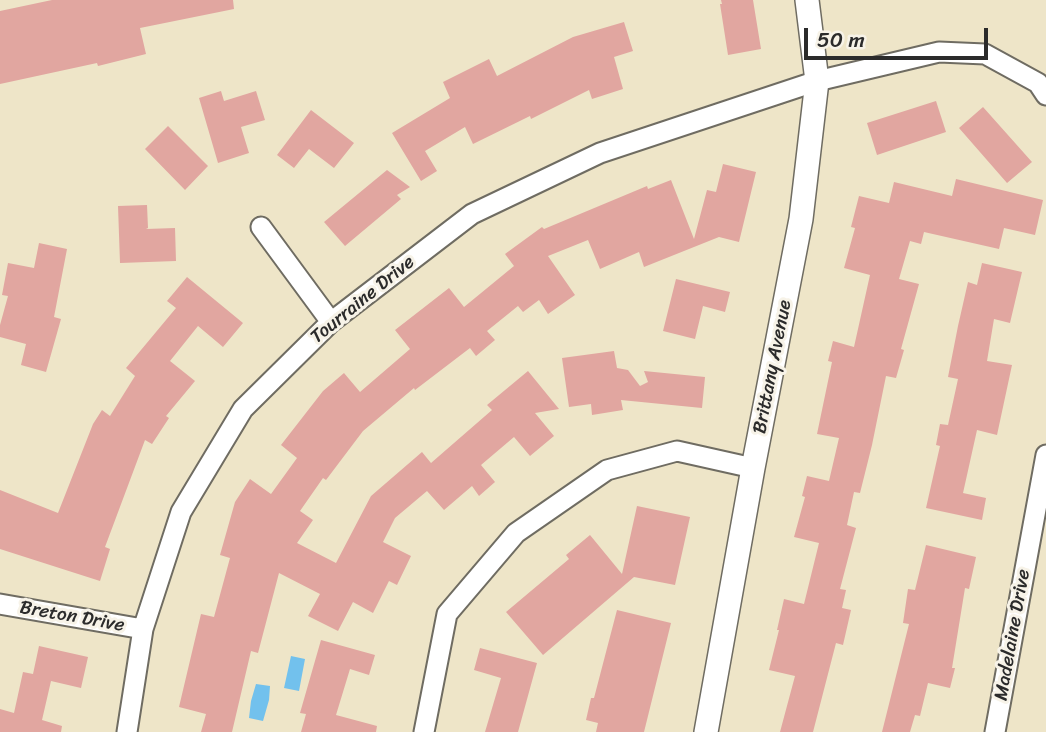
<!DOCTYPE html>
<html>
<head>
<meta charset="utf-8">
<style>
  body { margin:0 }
  #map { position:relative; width:1046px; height:732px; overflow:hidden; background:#eee5c8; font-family:Sriracha,sans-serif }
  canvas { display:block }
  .scale { position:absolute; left:804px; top:28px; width:184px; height:32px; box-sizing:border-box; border:4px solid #2b2b2b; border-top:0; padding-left:9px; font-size:21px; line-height:24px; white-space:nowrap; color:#2b2b2b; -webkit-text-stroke:5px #f7f3e8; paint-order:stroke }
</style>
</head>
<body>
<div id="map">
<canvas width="1046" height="732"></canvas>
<div class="scale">50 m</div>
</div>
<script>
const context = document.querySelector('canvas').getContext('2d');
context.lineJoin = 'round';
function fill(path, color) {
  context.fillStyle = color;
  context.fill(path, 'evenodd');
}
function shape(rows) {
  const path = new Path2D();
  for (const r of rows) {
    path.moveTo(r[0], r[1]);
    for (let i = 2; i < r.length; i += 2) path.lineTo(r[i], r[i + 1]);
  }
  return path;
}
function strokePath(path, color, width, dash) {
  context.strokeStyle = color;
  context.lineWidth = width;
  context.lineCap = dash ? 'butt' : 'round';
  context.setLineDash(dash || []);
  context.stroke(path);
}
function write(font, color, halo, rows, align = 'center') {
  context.font = font + ' Sriracha,sans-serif';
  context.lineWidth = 6;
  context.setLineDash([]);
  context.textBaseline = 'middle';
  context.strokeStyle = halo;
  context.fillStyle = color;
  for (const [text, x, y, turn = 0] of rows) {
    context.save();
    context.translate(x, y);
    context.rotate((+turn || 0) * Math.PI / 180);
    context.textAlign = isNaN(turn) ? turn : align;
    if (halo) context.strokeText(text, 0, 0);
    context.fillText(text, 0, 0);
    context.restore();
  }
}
fill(shape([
  [291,656,305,659,299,691,284,688],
  [256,684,270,686,269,700,263,721,249,718,251,701]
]), '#72c1ed');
fill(shape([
  [52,0,233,0,234,9,140,28,146,54,98,66,97,63,0,84,0,11],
  [721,0,753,0,761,49,728,55,720,4,722,4],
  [624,22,633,51,614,57,623,89,592,99,589,90,531,119,530,116,473,144,465,127,425,151,437,171,421,181,392,133,450,98,443,82,489,59,497,76,573,37],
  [221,91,224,101,256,91,265,120,241,127,249,153,218,163,199,98],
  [936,101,946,132,877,155,867,123],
  [983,107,1032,162,1007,183,959,128],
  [311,110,354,143,334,168,309,149,294,168,277,155],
  [168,126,208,166,185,190,145,149],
  [723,164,756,172,739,242,719,237,644,267,639,252,600,269,588,240,548,256,575,295,548,314,539,300,523,312,518,306,487,331,495,340,476,356,470,348,415,390,414,388,363,431,326,480,323,478,300,511,313,520,297,543,336,563,371,496,422,452,431,463,492,410,487,405,528,371,559,409,535,413,554,436,530,456,514,437,481,465,495,482,479,496,472,486,444,510,427,491,395,518,383,542,411,556,397,585,389,581,373,613,353,602,338,631,308,616,320,594,279,573,258,653,251,651,232,732,201,732,206,714,179,707,201,614,214,617,230,558,220,555,235,502,250,479,271,494,297,458,281,445,323,391,344,373,360,392,410,349,395,330,449,288,464,307,514,266,505,254,542,227,544,229,647,186,648,189,671,180,694,239,707,190,716,192],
  [387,170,410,187,397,195,401,199,345,246,324,222],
  [956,179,1043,200,1035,235,1004,228,999,249,924,232,921,244,910,241,899,279,919,284,901,349,904,350,896,378,886,376,872,445,860,493,854,492,847,525,856,528,840,589,846,590,842,608,851,610,843,645,836,643,813,732,780,732,795,676,769,670,779,630,777,630,784,599,804,604,819,543,794,537,805,497,802,496,807,476,829,481,839,438,817,434,832,362,828,361,833,341,854,347,870,275,844,268,855,228,851,227,859,196,889,203,894,182,952,196],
  [147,205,148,228,146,229,175,228,176,261,120,263,118,206],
  [39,243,67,249,54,317,61,319,46,372,21,365,26,344,0,337,0,325,8,296,2,295,8,263,34,268],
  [982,263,1022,272,1010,323,994,319,987,361,1012,365,997,435,977,430,963,493,986,498,982,520,926,508,940,446,936,445,940,424,948,425,958,379,948,377,958,326,968,282,977,285],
  [187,277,243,323,223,347,198,326,170,361,195,381,166,416,169,418,152,444,145,440,105,547,110,549,100,581,0,549,0,490,58,513,93,424,102,410,110,416,135,376,126,368,176,308,167,301],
  [676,279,730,292,725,312,703,306,695,339,663,331],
  [614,351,617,368,628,370,640,386,648,382,644,371,705,377,702,408,621,400,623,410,592,415,591,404,569,407,562,358],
  [637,506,690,517,675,585,634,577,543,655,506,612,569,559,566,555,590,535,622,574],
  [926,545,976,557,969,589,965,588,952,668,955,668,950,688,928,683,920,716,915,715,910,732,882,732,909,624,903,623,908,589,915,590],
  [617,610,671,623,644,732,596,732,598,723,586,720,591,698,594,698],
  [321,640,375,655,369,675,350,669,336,715,377,726,376,732,301,732,306,714,300,713],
  [39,646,88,657,81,688,51,681,42,720,62,726,61,732,0,732,0,709,14,713,23,672,33,674],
  [480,648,537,663,518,732,485,732,501,678,474,670]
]), '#e1a6a0');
const minor = shape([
  [261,227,331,322],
  [0,604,143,629],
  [127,732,143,629,181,512,243,409,331,322,472,214,600,153,817,81,939,52,985,54,1038,83,1046,95],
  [424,732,447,614,516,533,607,470,677,451,753,468],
  [995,732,1046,455]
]);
const tertiary = shape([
  [706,732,753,468,801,219,817,81,807,0]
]);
strokePath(minor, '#6f6c62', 23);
strokePath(tertiary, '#6f6c62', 26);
strokePath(minor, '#fff', 19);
strokePath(tertiary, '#fff', 23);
write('19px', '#2b2b2b', '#f7f3e8', [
  ["Tourraine Drive",363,300,-39],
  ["Brittany Avenue",773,367,-79],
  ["Breton Drive",72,617,10],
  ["Madelaine Drive",1013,635,-80]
]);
</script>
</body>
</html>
